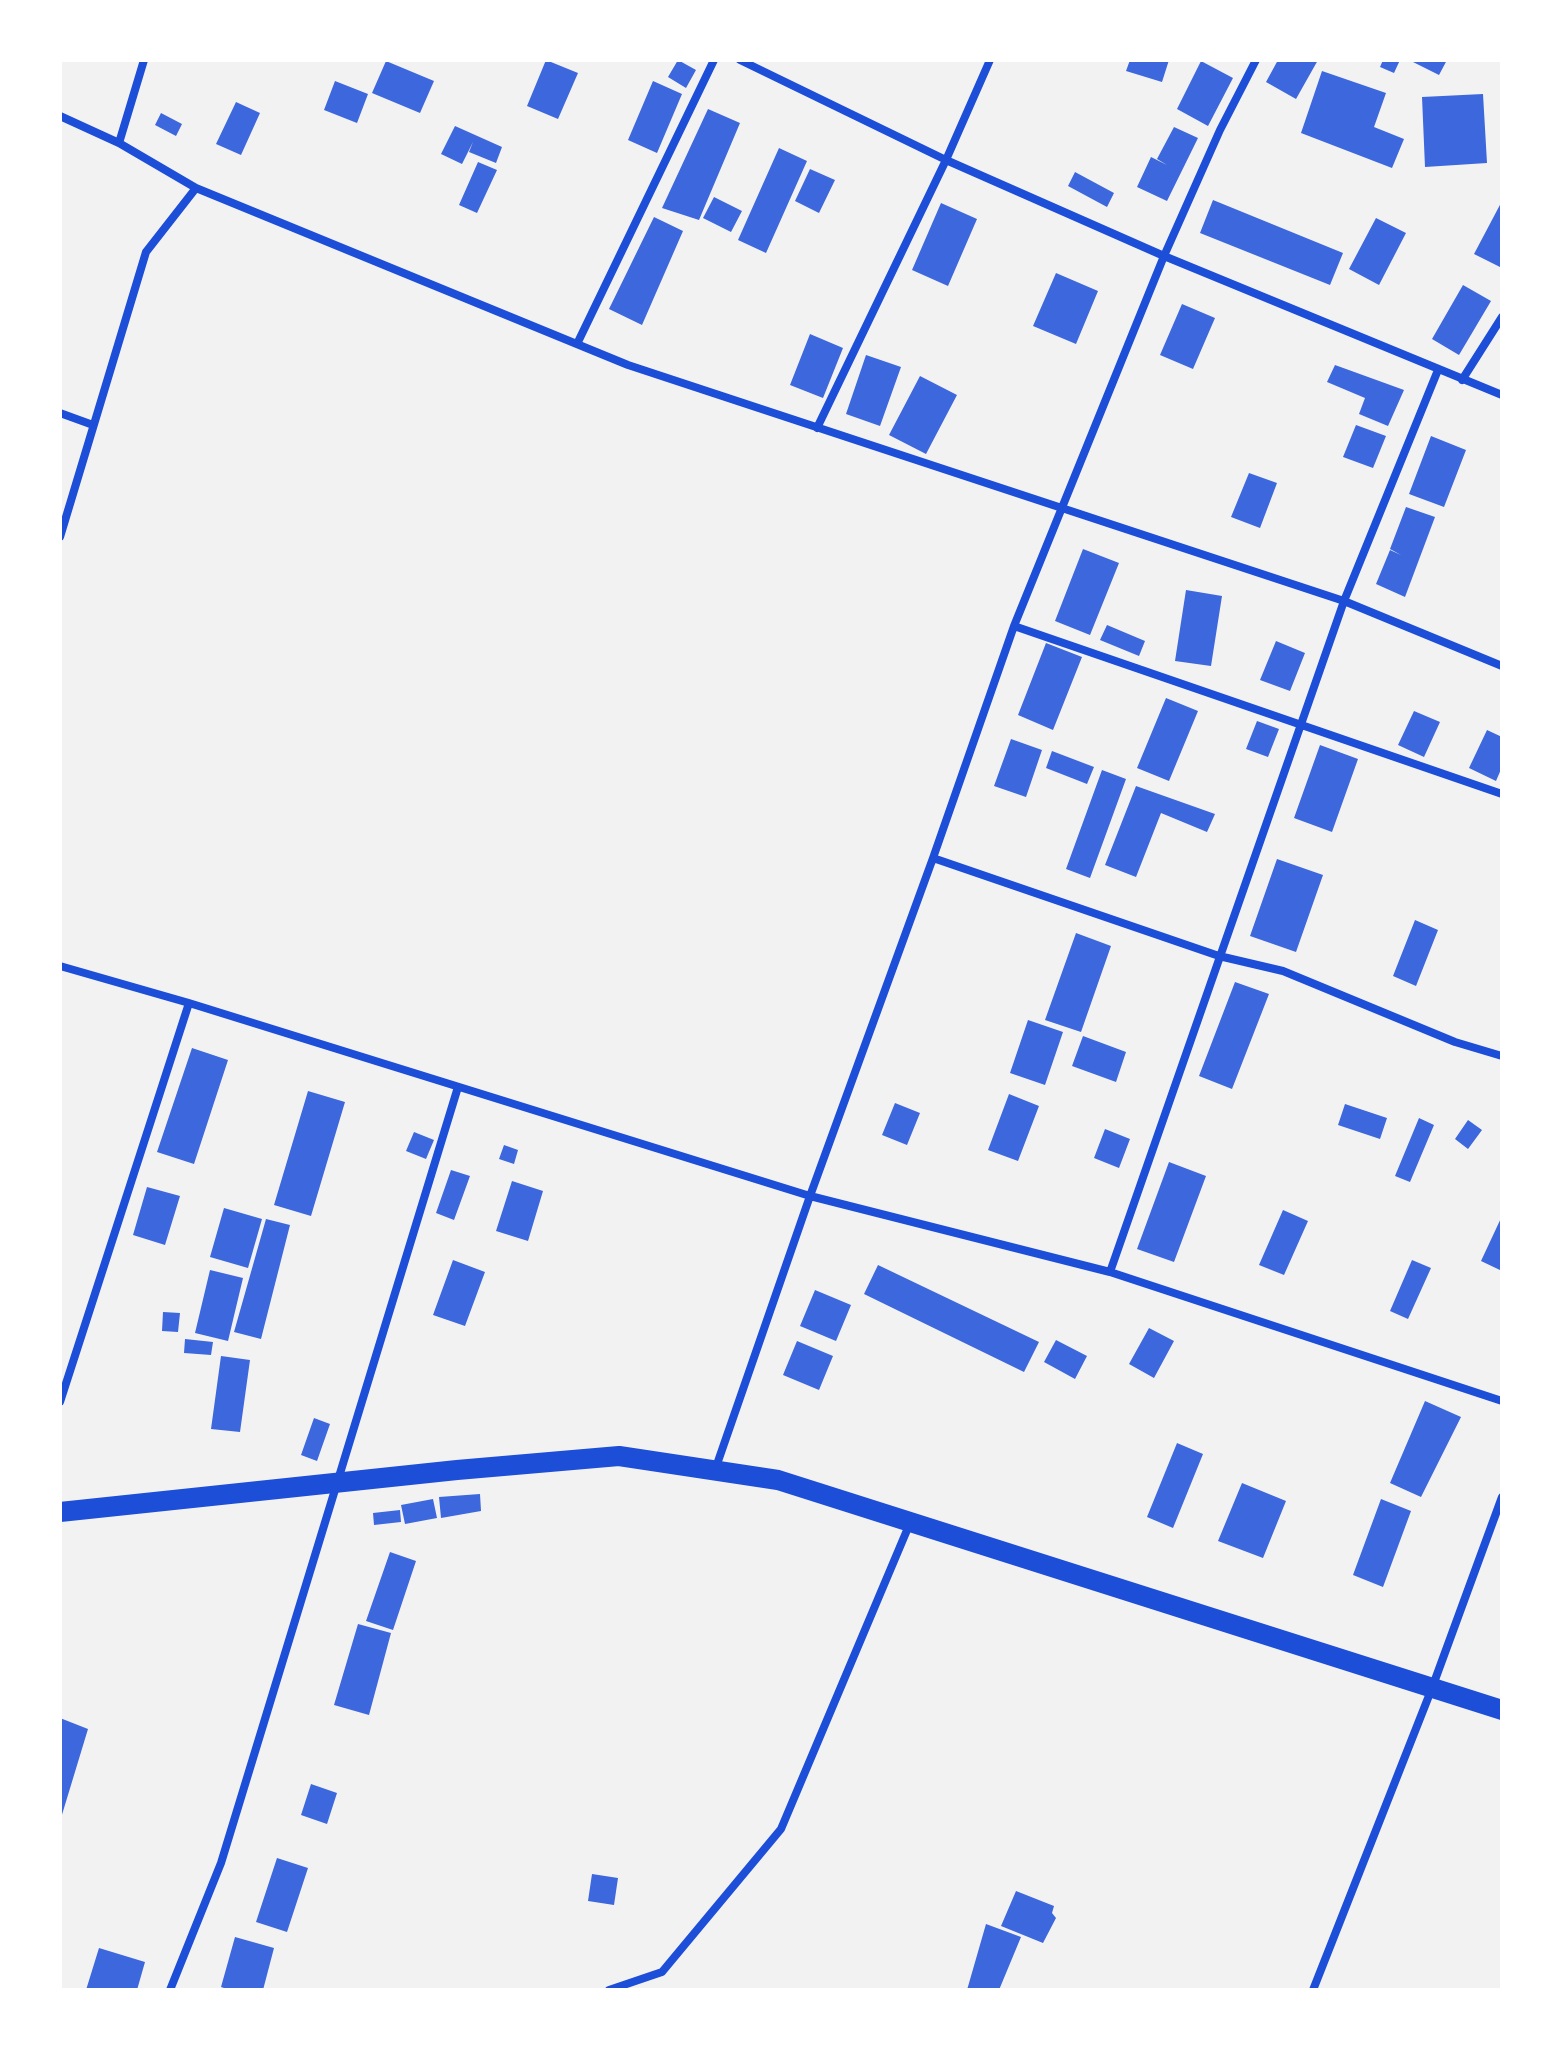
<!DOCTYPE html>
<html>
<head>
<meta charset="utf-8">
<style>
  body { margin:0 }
  #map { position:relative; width:1562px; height:2050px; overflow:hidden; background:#f2f2f2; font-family:Overpass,sans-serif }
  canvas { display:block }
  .frame { position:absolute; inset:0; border:62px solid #fff; pointer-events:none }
</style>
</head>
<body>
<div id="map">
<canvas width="1562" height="2050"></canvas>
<div class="frame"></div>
</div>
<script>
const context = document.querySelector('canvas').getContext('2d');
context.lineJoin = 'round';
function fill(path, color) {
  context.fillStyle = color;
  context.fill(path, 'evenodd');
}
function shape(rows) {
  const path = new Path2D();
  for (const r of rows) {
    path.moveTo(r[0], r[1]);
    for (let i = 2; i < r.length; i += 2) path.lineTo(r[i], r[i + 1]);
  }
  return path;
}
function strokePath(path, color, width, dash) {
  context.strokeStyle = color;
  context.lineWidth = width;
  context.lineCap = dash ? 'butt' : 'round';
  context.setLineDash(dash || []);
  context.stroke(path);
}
fill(shape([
  [546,60,578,73,558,119,527,106],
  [678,60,696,70,686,88,668,77],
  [1130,60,1169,60,1162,82,1126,71],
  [1278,60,1318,60,1296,99,1266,82],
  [1383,60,1400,60,1394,73,1380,67],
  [1409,60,1447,60,1439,75],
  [386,61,434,81,420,113,372,93],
  [1201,61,1233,78,1208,126,1177,109],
  [1322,71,1386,93,1374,127,1404,139,1392,168,1301,133],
  [335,81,368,94,357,123,324,110],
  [653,81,682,94,657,153,628,140],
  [1483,94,1487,163,1425,167,1422,97],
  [236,102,260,113,241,155,216,144],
  [708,109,740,123,699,220,662,208],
  [161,113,182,124,176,136,155,125],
  [455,126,502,147,496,163,469,152,473,142,462,164,441,154],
  [1174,127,1198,138,1167,201,1137,187,1151,157,1167,165,1157,159],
  [779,148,807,161,766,253,738,240],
  [478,162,497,170,477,213,459,205],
  [810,169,835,180,819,213,795,201],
  [1075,172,1114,193,1107,207,1068,186],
  [714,197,742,211,731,232,703,218],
  [1213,200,1343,253,1330,285,1200,233],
  [1502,201,1502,268,1474,254],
  [941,203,977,219,948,286,912,270],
  [654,217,683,231,642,325,609,309],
  [1376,218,1406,233,1379,285,1349,269],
  [1056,273,1098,291,1076,344,1033,326],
  [1463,285,1491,301,1459,355,1432,339],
  [1182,304,1215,318,1193,369,1160,355],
  [810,334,843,348,823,398,790,385],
  [866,355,901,367,880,426,846,414],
  [1335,365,1404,390,1388,426,1359,414,1365,398,1327,382],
  [920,376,957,395,926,454,889,435],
  [1356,425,1386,436,1373,468,1343,457],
  [1431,436,1466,450,1444,507,1409,494],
  [1249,473,1277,483,1260,528,1231,517],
  [1406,507,1435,517,1405,597,1376,584,1390,550,1401,555,1390,549],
  [1083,549,1119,563,1090,635,1055,621],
  [1186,590,1222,596,1211,666,1175,661],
  [1107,625,1145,641,1139,656,1100,640],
  [1276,641,1305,653,1290,691,1260,680],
  [1046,643,1082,657,1053,730,1018,715],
  [1166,698,1198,711,1169,781,1137,768],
  [1414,711,1440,722,1424,757,1398,745],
  [1257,721,1279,729,1268,757,1246,749],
  [1487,730,1502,737,1502,767,1496,781,1469,768],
  [1011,739,1042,750,1026,797,994,786],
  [1320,745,1358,759,1332,832,1294,818],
  [1052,751,1094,767,1087,784,1046,768],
  [1102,770,1126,779,1090,878,1066,869],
  [1136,786,1215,814,1207,832,1161,813,1136,877,1105,865],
  [1277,859,1323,875,1296,952,1250,936],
  [1415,920,1438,930,1416,986,1393,976],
  [1076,933,1111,946,1081,1032,1045,1020],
  [1235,982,1269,994,1232,1089,1199,1076],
  [1028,1020,1063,1032,1045,1085,1010,1073],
  [1083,1036,1126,1052,1116,1082,1072,1066],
  [192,1048,228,1060,194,1164,157,1152],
  [308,1091,345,1102,311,1216,274,1205],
  [1009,1094,1039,1106,1018,1161,988,1150],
  [895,1103,920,1113,907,1145,882,1135],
  [1345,1104,1387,1118,1380,1139,1338,1125],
  [1419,1118,1434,1125,1410,1182,1395,1176],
  [1468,1120,1482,1130,1468,1149,1455,1139],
  [1105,1129,1130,1139,1119,1168,1094,1158],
  [414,1132,434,1140,426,1159,406,1151],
  [504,1145,518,1150,514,1164,499,1159],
  [1169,1162,1206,1176,1174,1262,1137,1249],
  [451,1170,470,1176,454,1220,436,1213],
  [512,1181,543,1191,528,1241,496,1231],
  [147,1187,180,1196,165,1245,133,1235],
  [224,1208,262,1219,248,1268,210,1257],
  [1283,1210,1308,1221,1284,1275,1259,1265],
  [1502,1216,1502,1271,1481,1261],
  [266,1219,290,1225,261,1339,234,1332],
  [453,1260,485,1272,465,1326,433,1315],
  [1412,1260,1431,1268,1408,1319,1390,1311],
  [878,1265,1039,1342,1024,1372,864,1294],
  [210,1270,243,1278,228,1341,195,1333],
  [815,1290,851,1305,836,1341,800,1326],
  [163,1312,180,1313,178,1332,162,1331],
  [1149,1328,1174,1341,1154,1378,1129,1364],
  [185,1339,213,1342,211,1355,184,1353],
  [1056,1340,1087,1356,1075,1379,1044,1362],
  [797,1341,833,1356,819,1390,783,1375],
  [221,1356,250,1360,240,1432,211,1429],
  [1425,1401,1461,1417,1421,1497,1390,1483],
  [314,1418,330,1424,317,1461,301,1455],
  [1177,1443,1203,1454,1173,1528,1147,1517],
  [1242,1483,1286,1501,1263,1558,1218,1541],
  [480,1494,481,1511,441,1518,439,1497],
  [433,1499,437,1518,405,1524,401,1505],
  [1381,1499,1411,1511,1383,1587,1353,1575],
  [400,1510,401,1522,374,1525,373,1513],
  [390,1552,416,1561,393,1630,366,1621],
  [358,1624,391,1633,369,1715,334,1705],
  [60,1718,88,1729,61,1818,60,1818],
  [311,1784,337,1793,327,1824,301,1815],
  [277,1858,308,1868,287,1932,256,1922],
  [592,1874,618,1878,614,1905,588,1901],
  [1016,1891,1054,1906,1052,1913,1056,1918,1043,1943,1001,1926],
  [986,1924,1021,1937,999,1990,967,1990],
  [235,1937,274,1948,263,1990,230,1990,221,1987],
  [99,1948,145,1962,137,1990,86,1990]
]), '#3d67dc');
strokePath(shape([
  [740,60,946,160,1164,256,1502,395],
  [60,116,119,143,196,188,628,365,1344,601,1502,666],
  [119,143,144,60],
  [577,344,714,60],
  [1462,380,1502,317],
  [60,413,93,425],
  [817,428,946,160,990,60],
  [60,537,146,252,196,188],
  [1014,626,1502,794],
  [933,858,1219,956,1283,971,1455,1042,1502,1056],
  [60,966,189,1003,810,1196,1110,1272,1502,1401],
  [1110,1272,1344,601,1438,370],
  [60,1402,189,1003],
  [715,1470,810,1196,933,858,1014,626,1164,256,1220,130,1256,60],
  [170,1990,221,1863,458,1087],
  [609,1990,662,1972,781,1829,910,1523],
  [1313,1990,1432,1688,1502,1497]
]), '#1d4ed8', 8);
strokePath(shape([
  [60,1512,457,1470,619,1456,778,1480,1502,1710]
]), '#1d4ed8', 20);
</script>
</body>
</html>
